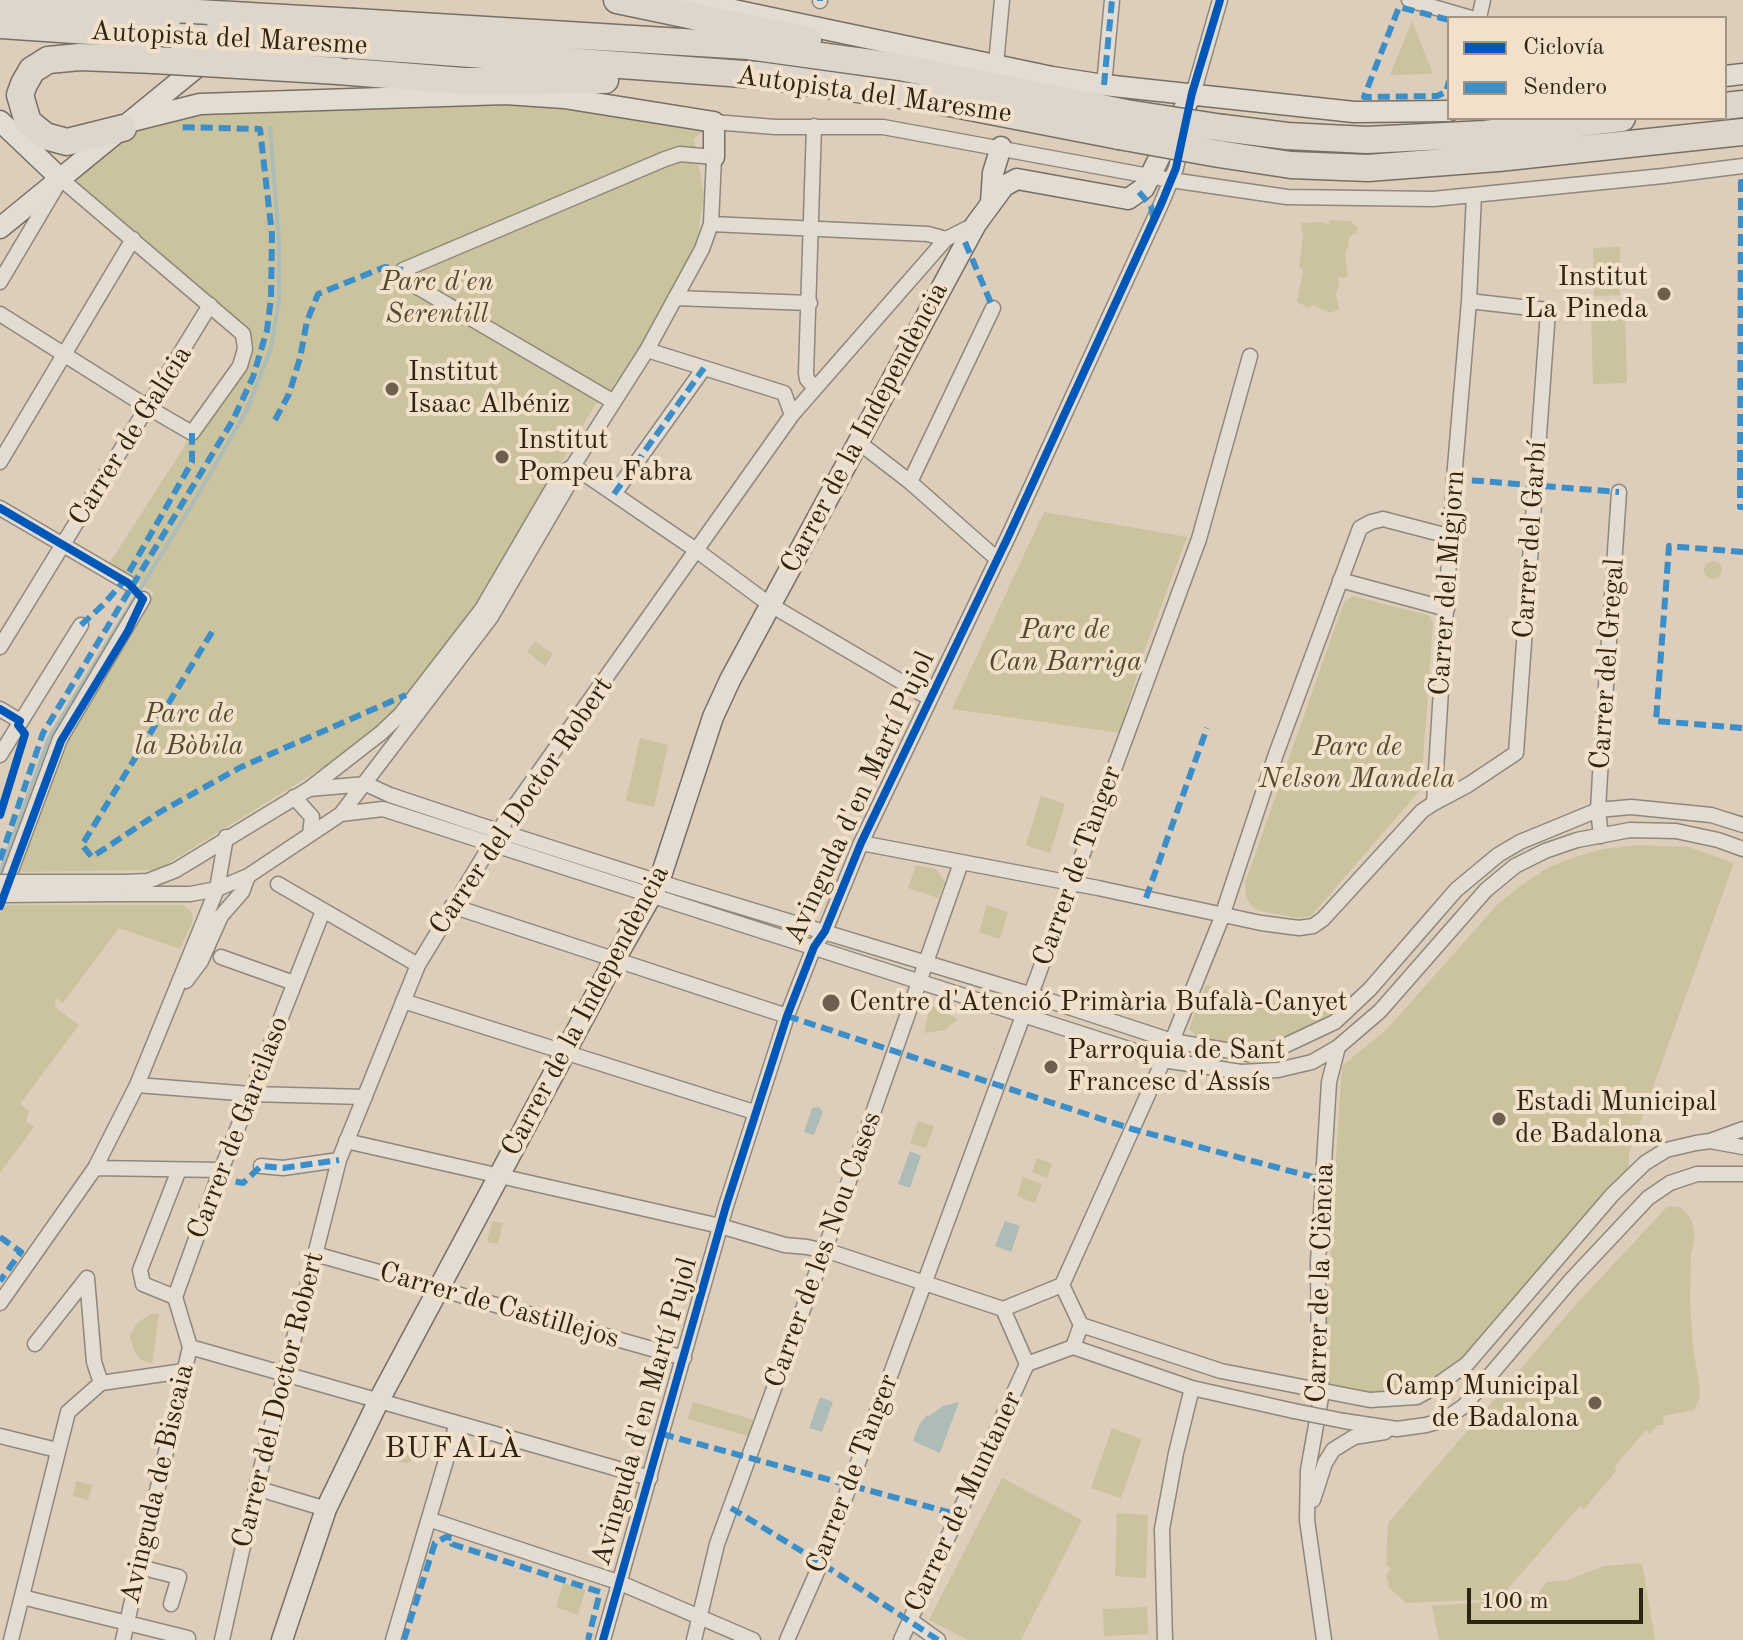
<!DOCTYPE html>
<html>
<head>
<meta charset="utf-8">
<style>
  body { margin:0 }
  #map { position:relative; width:1743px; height:1640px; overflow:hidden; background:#dccebb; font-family:"Old Standard TT",serif }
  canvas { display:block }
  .legend { position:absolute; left:1447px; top:16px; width:280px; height:104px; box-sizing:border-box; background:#f1e1ca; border:2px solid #a39581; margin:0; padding:10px 14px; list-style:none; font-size:24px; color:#2f2313 }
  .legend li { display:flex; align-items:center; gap:16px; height:40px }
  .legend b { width:40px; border:2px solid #a39581 }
  .scale { position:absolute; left:1467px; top:1588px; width:176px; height:36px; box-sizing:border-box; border:4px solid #2f2313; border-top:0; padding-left:10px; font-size:24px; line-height:28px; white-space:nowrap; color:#2f2313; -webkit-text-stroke:6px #f1e1ca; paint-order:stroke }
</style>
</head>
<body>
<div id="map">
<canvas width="1743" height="1640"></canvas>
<ul class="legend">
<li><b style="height:10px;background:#0057b8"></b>Ciclovía</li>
<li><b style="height:10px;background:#3c8ec8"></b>Sendero</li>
</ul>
<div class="scale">100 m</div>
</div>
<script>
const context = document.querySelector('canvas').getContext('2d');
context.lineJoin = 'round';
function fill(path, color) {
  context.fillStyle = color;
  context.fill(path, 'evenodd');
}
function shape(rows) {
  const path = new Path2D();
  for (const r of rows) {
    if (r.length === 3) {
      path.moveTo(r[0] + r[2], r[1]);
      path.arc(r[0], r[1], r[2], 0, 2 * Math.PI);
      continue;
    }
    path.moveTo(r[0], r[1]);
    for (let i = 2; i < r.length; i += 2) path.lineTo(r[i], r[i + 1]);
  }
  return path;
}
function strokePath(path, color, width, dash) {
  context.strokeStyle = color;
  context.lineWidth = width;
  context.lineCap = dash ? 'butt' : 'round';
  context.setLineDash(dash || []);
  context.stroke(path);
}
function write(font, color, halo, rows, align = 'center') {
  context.font = font + ' "Old Standard TT",serif';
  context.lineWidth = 8;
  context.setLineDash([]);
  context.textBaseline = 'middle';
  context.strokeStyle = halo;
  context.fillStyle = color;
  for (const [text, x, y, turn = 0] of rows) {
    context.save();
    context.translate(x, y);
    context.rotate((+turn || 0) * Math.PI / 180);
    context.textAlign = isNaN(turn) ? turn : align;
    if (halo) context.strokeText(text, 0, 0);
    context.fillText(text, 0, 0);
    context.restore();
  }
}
fill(shape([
  [1412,21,1433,74,1390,75],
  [539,103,706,128,694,139,704,195,697,239,678,280,615,390,595,405,477,606,406,702,350,751,157,870,17,872,61,746,154,592,107,567,250,344,73,182,124,140,163,113,295,105,382,109],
  [1330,220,1350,221,1357,227,1357,232,1349,237,1349,245,1345,253,1348,276,1344,278,1340,276,1338,280,1340,282,1336,294,1339,309,1330,313,1313,305,1309,308,1297,302,1303,271,1299,267,1303,236,1301,223,1321,222,1329,225],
  [1620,247,1620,295,1594,296,1593,248],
  [1625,312,1627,383,1593,384,1591,313],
  [1044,512,1187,537,1145,649,1119,733,952,709],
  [1713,570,9],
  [1353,596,1428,615,1433,622,1421,789,1311,916,1298,918,1261,911,1254,908,1246,898,1245,883,1344,602],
  [535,641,553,654,545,666,527,652],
  [640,738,668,745,654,807,626,801],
  [1041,796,1065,804,1050,853,1026,845],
  [1639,845,1689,847,1734,863,1629,1153,1628,1171,1475,1346,1451,1370,1415,1391,1366,1394,1332,1387,1325,1379,1323,1306,1328,1306,1333,1198,1328,1197,1329,1173,1335,1172,1342,1066,1388,1028,1497,905,1520,886,1549,867,1575,857,1603,849],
  [916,865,936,869,945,882,938,898,908,888],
  [3,905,183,905,192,912,193,921,180,949,119,928,63,1003,56,998,55,1007,79,1025,20,1104,29,1111,26,1121,34,1127,0,1173,0,914],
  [987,905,1008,912,1000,939,979,932],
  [1206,985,1254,1000,1311,1007,1337,1002,1356,991,1358,992,1325,1019,1296,1033,1261,1042,1220,1042,1199,1039,1189,1029],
  [930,1006,933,1006,958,1019,945,1030,924,1033],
  [918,1121,934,1126,926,1148,910,1143],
  [1037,1158,1052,1164,1047,1178,1032,1172],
  [1023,1177,1042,1184,1035,1203,1017,1196],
  [1668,1206,1681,1207,1691,1219,1695,1236,1691,1255,1690,1302,1693,1347,1700,1390,1699,1400,1694,1410,1663,1416,1664,1425,1658,1425,1650,1434,1646,1430,1614,1467,1617,1470,1584,1509,1580,1506,1499,1599,1406,1603,1389,1588,1386,1575,1391,1569,1386,1564,1388,1523,1578,1302],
  [492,1221,503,1223,498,1244,487,1242],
  [151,1314,159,1314,152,1364,140,1359,134,1351,130,1336,137,1323],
  [693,1402,754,1420,748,1436,688,1419],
  [1112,1428,1142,1439,1121,1498,1091,1488],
  [405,1452,11],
  [1002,1478,1082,1520,1021,1640,968,1640,929,1620],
  [76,1481,92,1485,88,1500,73,1496],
  [1117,1513,1148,1515,1146,1578,1115,1576],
  [1642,1563,1655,1640,1439,1640,1432,1606,1528,1599,1538,1594,1547,1582,1568,1580,1604,1566],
  [563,1583,585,1590,578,1615,556,1607],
  [1147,1607,1148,1634,1104,1636,1103,1609]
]), '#cac39e');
fill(shape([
  [819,1107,823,1112,814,1135,804,1132,812,1108],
  [910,1151,921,1156,910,1188,898,1184],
  [1005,1221,1020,1226,1011,1252,995,1246],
  [820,1397,833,1402,822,1432,809,1428],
  [959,1402,940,1453,913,1441,919,1425,927,1415,929,1416,943,1406]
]), '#aebcb7');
strokePath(shape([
  [0,873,49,738,199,493,247,410,271,348,279,300,279,242,270,127]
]), '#aebcb7', 4);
const street = shape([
  [1409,0,1471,18],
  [820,1,820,0],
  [1479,18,1483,0],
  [996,64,1002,0],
  [1104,85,1112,0],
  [1191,101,1220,0],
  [714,122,775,127,883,127,1171,180,1287,197,1433,199,1663,176,1743,166],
  [814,126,806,373,807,379,815,388],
  [711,224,928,234,946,239],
  [0,282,61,179,243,334,245,349,240,366,192,433,149,408,0,314],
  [675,298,810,303],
  [647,350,784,393,792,415],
  [857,441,910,482,997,559],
  [0,462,133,239],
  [573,466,696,550,769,604,929,698],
  [910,482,993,308],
  [614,494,704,368],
  [0,508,128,583],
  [1340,580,1447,609],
  [0,647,210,305],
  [0,709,20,721],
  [0,755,81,625],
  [309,789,366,784,390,795,480,825,659,882,1032,995,1172,1041,1249,1054,1284,1046,1335,1022,1370,989,1456,890,1498,855,1520,842,1598,810,1631,807,1711,815,1743,825],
  [294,797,312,817,310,834],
  [1434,803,1468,785,1516,753,1547,325,1548,310,1469,301],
  [341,814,383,809,1163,1060,1241,1072,1278,1070,1312,1062,1338,1047,1380,1011,1486,890,1515,866,1545,851,1577,840,1630,830,1676,831,1718,840,1743,849],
  [1601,836,1598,810,1600,775,1619,492],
  [861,843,1098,888,1261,923,1299,928,1313,926,1323,919,1422,811,1434,803,1454,479,1469,301,1474,195],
  [124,882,148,881,176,870,309,789,381,733,401,714,482,609,561,474,573,466,647,350,702,249,711,224,714,157,680,154,665,159,403,270,419,288,614,402],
  [278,884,418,965],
  [3,892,60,739,143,599],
  [121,894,190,894,217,889,248,876,341,814,491,617,571,480,573,466],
  [452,906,787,1016],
  [221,957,294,983],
  [186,981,201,961,221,916,242,892,248,876],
  [403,1001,754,1112],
  [137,1085,251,1094,365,1097],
  [346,1141,720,1226,785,1245,807,1247,834,1253,1003,1309],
  [1710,1141,1743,1129],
  [261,1166,283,1168,339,1160],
  [95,1168,221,1170],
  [315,1254,684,1358],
  [1062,1285,1172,1041,1220,922,1276,754,1360,528,1371,522,1383,519,1452,537],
  [175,1297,143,1284,140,1270,179,1170],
  [0,1303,95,1168,137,1085,217,889,226,837],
  [1003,1309,1027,1364,1073,1347,1081,1325,1062,1285],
  [1003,1309,1062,1285],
  [1081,1325,1221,1371,1370,1400,1417,1397,1433,1388,1467,1364,1612,1195,1645,1163,1666,1150,1696,1143,1710,1141,1743,1147],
  [35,1344,87,1278,94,1362,101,1383],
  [190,1347,650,1478],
  [190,1347,175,1297,218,1178,323,911],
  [1073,1347,1192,1388,1294,1411],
  [1344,1421,1397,1429,1426,1425,1444,1420,1464,1406,1571,1280,1648,1198,1670,1183,1697,1174,1743,1174],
  [0,1436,57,1450],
  [256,1488,326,1509],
  [1313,1500,1325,1463,1333,1450,1354,1437,1385,1432],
  [431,1520,618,1582,753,1640],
  [140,1567,179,1577,171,1604],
  [22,1597,188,1638],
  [910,1620,938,1640],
  [11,1640,68,1412,101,1383,184,1371],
  [123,1640,190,1347],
  [222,1640,256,1488,339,1160,418,965,512,810,792,415,946,239,974,225],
  [393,1640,457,1423],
  [603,1640,726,1206,787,1016,814,947,825,931,861,843,1009,535,1162,202,1176,168,1182,141],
  [694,1640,717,1544,824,1252,961,863],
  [787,1640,821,1563,1199,539,1250,356],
  [901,1640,1027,1364],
  [1165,1640,1162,1529,1176,1453,1192,1388],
  [1324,1640,1307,1520,1308,1470,1322,1392,1319,1369,1318,1262,1329,1082,1338,1047]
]);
const secondary = shape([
  [667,0,705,4,1052,77,1104,85,1354,112,1449,111],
  [1725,76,1743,74],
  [0,121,61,179],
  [132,121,200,104,505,94,564,98,714,122,714,157],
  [991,202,993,173,1001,147],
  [0,228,208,58],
  [282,1640,326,1509,378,1402,615,959,659,882,713,717,730,680,976,224,1004,186,1017,179,1128,199,1144,188,1192,93]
]);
const highway = shape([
  [617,0,808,40],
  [0,1,215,14],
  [355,22,748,46,900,67,1126,113],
  [0,25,179,37],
  [348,45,757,75,929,99,1119,136],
  [338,71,464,81,605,80],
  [1725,106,1743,104],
  [123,128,67,142,45,136,28,122,20,95,24,84,32,70,48,60,80,57,154,60],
  [1223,128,1287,136,1367,140,1485,134,1622,118],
  [1219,154,1291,165,1368,168,1498,158,1743,132]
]);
strokePath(street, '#90877b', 17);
strokePath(secondary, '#786f64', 23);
strokePath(highway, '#786f64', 29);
strokePath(street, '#e3dcd3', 14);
strokePath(secondary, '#e3dcd3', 20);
strokePath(highway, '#dfd6cb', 26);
const streetBridge = shape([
  [0,882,124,882],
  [0,895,121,894],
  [1294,1411,1344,1421]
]);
const highwayBridge = shape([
  [215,14,355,22],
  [179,37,348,45],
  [154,60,338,71],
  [1126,113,1223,128],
  [1119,136,1219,154]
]);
strokePath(streetBridge, '#90877b', 17, []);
strokePath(highwayBridge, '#786f64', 29, []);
strokePath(streetBridge, '#e3dcd3', 14);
strokePath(highwayBridge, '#dfd6cb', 26);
strokePath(shape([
  [820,1,820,0],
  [1449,20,1399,7,1364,97,1437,96,1446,92,1449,81],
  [1104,85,1112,0],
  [1743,182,1741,182,1740,507,1743,507],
  [1139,192,1151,206,1153,217],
  [965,242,993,308],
  [275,420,289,394,300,358,307,321,318,294,385,267,403,270],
  [1454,479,1619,492],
  [614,494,704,368],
  [1743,552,1669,546,1656,721,1743,728],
  [81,625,104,604,124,581,192,462,192,433],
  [212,632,82,845,92,857,160,812,241,767,406,695],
  [0,860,43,733,233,420,253,377,267,330,271,298,272,235,260,129,177,127],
  [1146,898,1207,728],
  [787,1016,1132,1129,1324,1180],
  [218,1178,243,1183,261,1166,283,1168,339,1160],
  [0,1237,21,1252,0,1281],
  [662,1434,959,1515],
  [731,1508,821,1563,938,1640],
  [404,1640,435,1543,446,1537,452,1538,452,1544,600,1592,588,1640]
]), '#3c8ec8', 6, [12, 6]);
strokePath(shape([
  [0,508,128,583,143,599],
  [0,709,20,721,18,725,25,734,0,815],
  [0,906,61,741,128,631,143,599],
  [603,1640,726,1206,787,1016,814,947,825,931,861,843,1009,535,1162,202,1176,168,1192,93,1220,0]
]), '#0057b8', 8);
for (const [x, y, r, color] of [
  [1664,294,8,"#6c5f4e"],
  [392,389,8,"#6c5f4e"],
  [502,457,8,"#6c5f4e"],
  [831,1003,10,"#6c5f4e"],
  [1051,1067,8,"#6c5f4e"],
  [1499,1119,8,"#6c5f4e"],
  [1595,1403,8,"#6c5f4e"]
]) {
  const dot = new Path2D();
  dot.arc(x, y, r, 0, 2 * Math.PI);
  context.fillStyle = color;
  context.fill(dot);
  strokePath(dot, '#f1e1ca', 3);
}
write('28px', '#2f2313', '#f1e1ca', [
  ["Autopista del Maresme",229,39,3],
  ["Autopista del Maresme",874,95,8],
  ["Carrer de la Independència",865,428,-62],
  ["Carrer de Galícia",131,436,-58],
  ["Carrer del Garbí",1531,540,-86],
  ["Carrer del Migjorn",1448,583,-86],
  ["Carrer del Gregal",1608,664,-86],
  ["Avinguda d'en Martí Pujol",860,798,-65],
  ["Carrer del Doctor Robert",522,806,-56],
  ["Carrer de Tànger",1078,866,-70],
  ["Carrer de la Independència",586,1011,-62],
  ["Carrer de Garcilaso",239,1128,-69],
  ["Carrer de les Nou Cases",824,1250,-70],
  ["Carrer de la Ciència",1321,1283,-88],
  ["Carrer de Castillejos",499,1306,16],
  ["Carrer del Doctor Robert",279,1400,-76],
  ["Avinguda d'en Martí Pujol",645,1412,-74],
  ["Carrer de Tànger",853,1474,-69],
  ["Avinguda de Biscaia",158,1484,-77],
  ["Carrer de Muntaner",964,1502,-65]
]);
write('28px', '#2f2313', '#f1e1ca', [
  ["Institut",1648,278,"right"],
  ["La Pineda",1648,310,"right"],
  ["Institut",408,373],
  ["Isaac Albéniz",408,405],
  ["Institut",518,441],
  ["Pompeu Fabra",518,473],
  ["Centre d'Atenció Primària Bufalà-Canyet",849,1003],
  ["Parroquia de Sant",1067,1051],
  ["Francesc d'Assís",1067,1083],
  ["Estadi Municipal",1515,1103],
  ["de Badalona",1515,1135],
  ["Camp Municipal",1579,1387,"right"],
  ["de Badalona",1579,1419,"right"]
], 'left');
write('italic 28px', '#524930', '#f1e1ca', [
  ["Parc d'en",437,283],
  ["Serentill",437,315],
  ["Parc de",1065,631],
  ["Can Barriga",1065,663],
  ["Parc de",189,715],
  ["la Bòbila",189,747],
  ["Parc de",1357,748],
  ["Nelson Mandela",1357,780]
]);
context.letterSpacing = '2px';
write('30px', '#2f2313', '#f1e1ca', [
  ["BUFALÀ",454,1449]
]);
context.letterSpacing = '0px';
</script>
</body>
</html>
